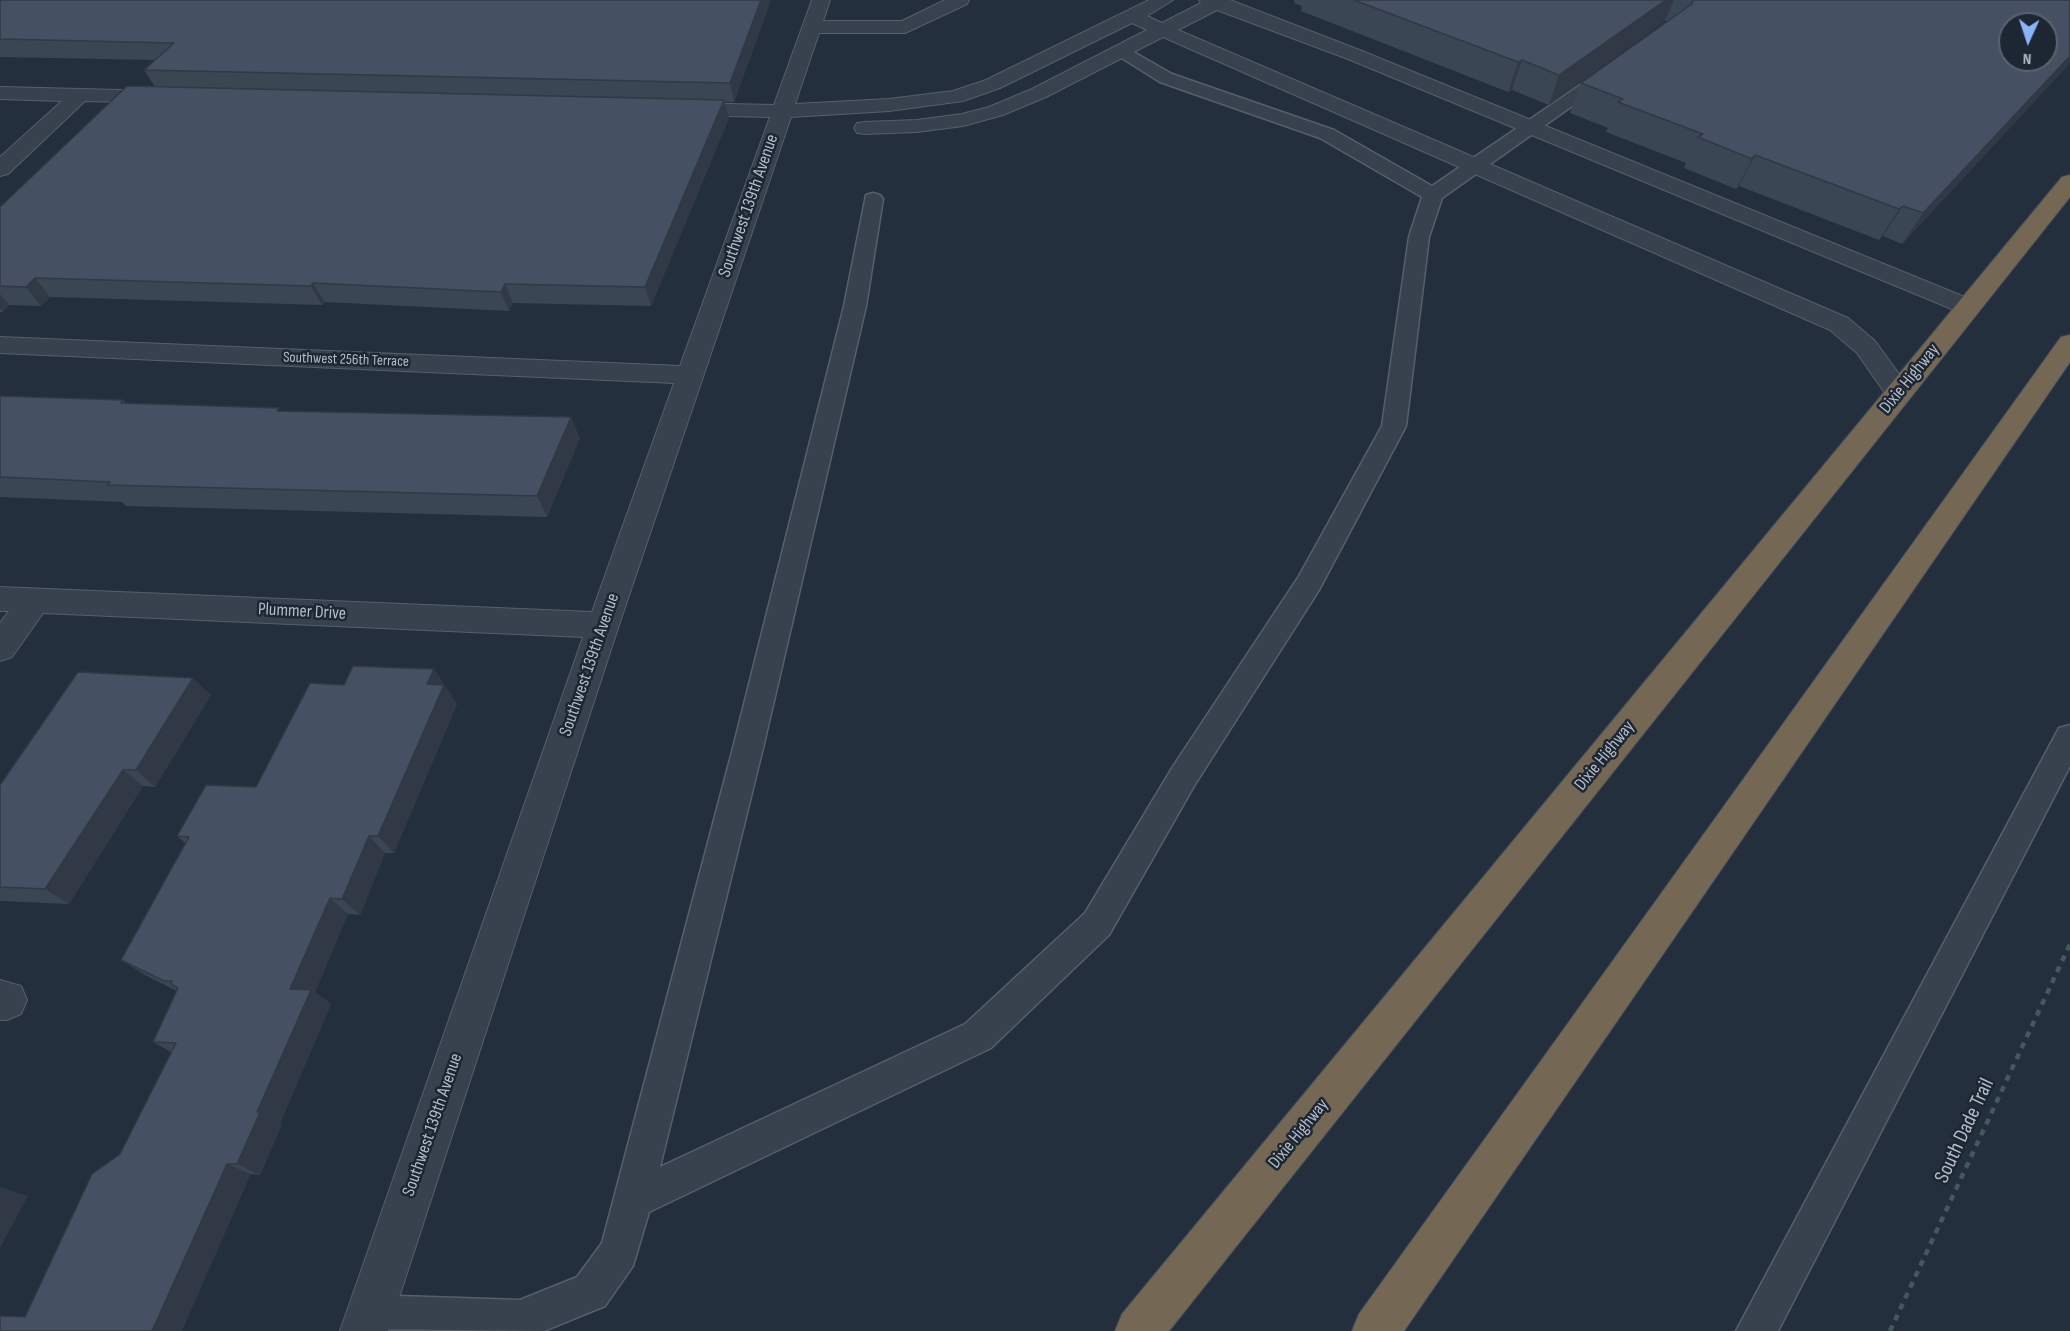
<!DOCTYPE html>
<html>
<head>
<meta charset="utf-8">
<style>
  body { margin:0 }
  #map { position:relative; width:2070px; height:1331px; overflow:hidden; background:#242f3e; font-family:"Sofia Sans Condensed",sans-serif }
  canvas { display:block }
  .north { position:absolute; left:1998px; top:12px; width:60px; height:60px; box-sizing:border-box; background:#1d2633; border:2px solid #59626f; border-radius:50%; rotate:183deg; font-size:16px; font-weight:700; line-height:24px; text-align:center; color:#b4bcc9 }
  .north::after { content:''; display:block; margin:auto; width:21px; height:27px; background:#8ab4f8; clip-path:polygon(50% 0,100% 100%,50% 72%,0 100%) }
</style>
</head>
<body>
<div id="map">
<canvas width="2070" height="1331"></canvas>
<div class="north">N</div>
</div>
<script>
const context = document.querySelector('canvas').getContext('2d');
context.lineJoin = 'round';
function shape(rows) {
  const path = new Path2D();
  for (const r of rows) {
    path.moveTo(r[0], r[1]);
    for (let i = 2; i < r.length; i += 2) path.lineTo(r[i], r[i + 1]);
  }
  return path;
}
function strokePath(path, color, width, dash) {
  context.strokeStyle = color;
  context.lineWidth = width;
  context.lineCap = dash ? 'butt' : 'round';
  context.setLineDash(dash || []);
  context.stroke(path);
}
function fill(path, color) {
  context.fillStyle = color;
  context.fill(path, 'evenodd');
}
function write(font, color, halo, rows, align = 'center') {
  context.font = font + ' "Sofia Sans Condensed",sans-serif';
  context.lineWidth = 5;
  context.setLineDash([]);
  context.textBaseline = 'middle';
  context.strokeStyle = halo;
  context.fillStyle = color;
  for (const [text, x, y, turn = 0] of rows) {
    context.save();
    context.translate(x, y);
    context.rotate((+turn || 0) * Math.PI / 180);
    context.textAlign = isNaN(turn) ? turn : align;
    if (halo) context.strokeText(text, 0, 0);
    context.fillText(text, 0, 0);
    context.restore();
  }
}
const lane = shape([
  [1123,46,1172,74,1334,130,1432,186,1601,71,1607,70,1616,75,1442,198,1429,237,1406,426,1319,590,1194,786,1109,935,991,1048,649,1212,633,1266,605,1306,544,1331,355,1329,349,1315,355,1301,369,1295,520,1300,577,1277,602,1243,733,748,844,306,866,195,873,193,880,195,883,199,866,306,763,748,660,1167,965,1024,1085,913,1172,768,1299,576,1382,426,1409,237,1422,197,1320,138,1160,82,1117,55,1114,51,1123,46],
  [2070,725,2070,766,1778,1331,1736,1331,2059,728,2070,725]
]);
const street = shape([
  [812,0,830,0,823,21,902,21,945,0,969,0,967,4,905,33,819,33,795,104,889,99,953,91,986,80,1149,0,1173,0,1147,16,1162,23,1201,3,1199,0,1230,0,1362,51,1977,302,1981,307,1977,312,1968,315,1959,312,1348,59,1217,10,1178,30,1848,318,1875,341,1913,393,1909,399,1899,402,1889,399,1857,353,1830,330,1163,37,1046,97,1003,115,963,126,917,132,865,134,857,133,854,128,857,123,865,122,917,120,962,114,989,107,1032,89,1147,30,1132,23,1000,88,963,101,889,111,791,117,619,625,388,1331,340,1331,583,637,43,613,12,657,0,661,0,623,9,611,0,611,0,587,592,612,674,383,0,353,0,337,680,366,770,117,683,115,676,113,673,109,676,105,683,103,774,105,812,0],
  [0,87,160,91,167,93,170,97,167,101,160,103,85,101,8,174,0,176,0,157,62,101,0,99,0,87],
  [0,980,21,986,27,1000,21,1014,7,1020,0,1020,0,980]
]);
const highway = shape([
  [2070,175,2070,197,1169,1331,1115,1331,1122,1314,2062,177,2070,175],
  [2070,335,2070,362,1404,1331,1352,1331,1359,1314,2061,337,2070,335]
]);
strokePath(lane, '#565f6c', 3);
strokePath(street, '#565f6c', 2);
strokePath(highway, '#434c59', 2);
strokePath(shape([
  [1890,1331,2070,944]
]), '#44595c', 4.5, [6, 6]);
fill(lane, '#38414e');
fill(street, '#38414e');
fill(highway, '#746855');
fill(shape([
  [0,0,771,0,734,102,725,102,729,118,651,306,513,303,509,311,325,302,322,305,50,297,41,306,9,305,3,312,0,312,0,207,155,87,144,70,155,60,0,57],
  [1294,0,2070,0,2070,63,1902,244,1883,236,1879,240,1739,186,1736,189,1684,168,1686,163,1606,132,1608,128,1570,113,1581,83,1667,21,1665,21,1549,105,1512,90,1508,92,1301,11,1302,6,1294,3],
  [0,396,123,400,126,403,281,411,580,438,547,517,126,506,122,502,0,497],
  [434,669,457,704,394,853,385,853,360,915,348,914,315,992,331,1004,280,1123,282,1124,260,1175,251,1174,25,1317,120,1154,171,1052,153,1042,177,991,145,975,121,960,185,843,177,836,256,787,344,685],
  [211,695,155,787,143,786,69,904,0,901,0,785]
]), '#3b4654');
fill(shape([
  [761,0,771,0,734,102,730,83],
  [1666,0,1674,0,1665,21,1549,105,1559,75],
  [2070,56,2070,63,1902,244,1923,213],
  [1522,60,1512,90,1508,92,1518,62],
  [724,100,729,118,651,306,645,287],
  [1755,155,1739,186,1736,189,1752,159],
  [1903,206,1883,236,1879,240,1899,209],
  [35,278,50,297,41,306,26,287],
  [313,283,325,302,322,305,311,286],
  [505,284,513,303,509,311,501,292],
  [0,294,9,305,3,312,0,308],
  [571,417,580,438,547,517,537,496],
  [434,669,457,704,394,853,378,836,427,684],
  [193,678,211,695,155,787,136,770],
  [123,770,143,786,69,904,45,889],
  [369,836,385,853,360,915,342,899],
  [330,898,348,914,315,992,331,1004,280,1123,282,1124,260,1175,237,1164,257,1112,290,989],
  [227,1164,251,1174,182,1331,152,1331],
  [0,1187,28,1196,0,1248]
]), '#303945');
const building = shape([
  [0,0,761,0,730,83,144,70,174,43,0,39,0,0],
  [1354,0,1666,0,1559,75,1522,60,1518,62,1354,0],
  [1693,0,2070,0,2070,56,1923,213,1903,206,1899,209,1755,155,1752,159,1698,137,1703,134,1618,102,1623,99,1581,83,1692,4,1693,0],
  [2010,24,2046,24,2046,60,2010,60,2010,24],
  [127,86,724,100,645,287,505,284,501,292,313,283,311,286,35,278,26,287,0,286,0,207,127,86],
  [0,396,123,400,121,403,279,408,277,411,571,417,537,496,107,485,110,482,0,477,0,396],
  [353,666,434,669,427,684,444,685,378,836,369,836,342,899,330,898,290,989,311,990,257,1112,260,1112,237,1164,227,1164,152,1331,157,1331,0,1331,0,1316,25,1317,92,1174,120,1154,176,1043,153,1042,178,988,171,984,172,981,164,981,121,960,189,837,177,836,206,785,256,787,310,683,344,685,353,666],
  [78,672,193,678,136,770,123,770,45,889,0,887,0,785,78,672]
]);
fill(building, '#455162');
strokePath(building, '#303945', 1.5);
write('15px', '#b4bcc9', '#1d2633', [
  ["Southwest 256th Terrace",346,360,2]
]);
write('18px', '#b4bcc9', '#1d2633', [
  ["Southwest 139th Avenue",749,206,-71],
  ["Dixie Highway",1910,379,-51],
  ["Plummer Drive",302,612,3],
  ["Southwest 139th Avenue",590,665,-71],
  ["Dixie Highway",1605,756,-51],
  ["Southwest 139th Avenue",433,1125,-71],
  ["Dixie Highway",1299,1134,-51]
]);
write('21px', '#b4bcc9', '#1d2633', [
  ["South Dade Trail",1965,1131,-65]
]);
</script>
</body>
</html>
